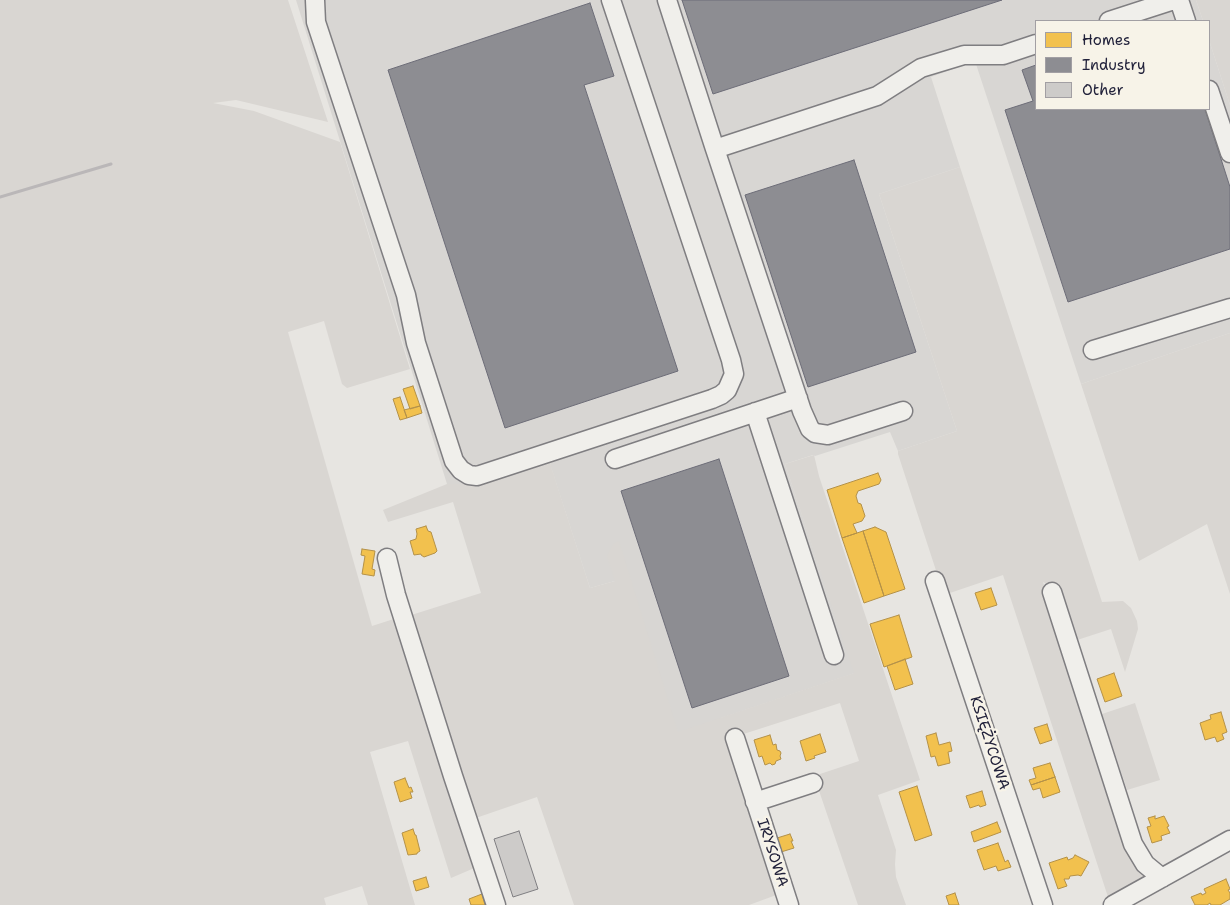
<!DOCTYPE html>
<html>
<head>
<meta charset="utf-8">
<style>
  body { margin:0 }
  #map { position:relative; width:1230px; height:905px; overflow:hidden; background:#e7e5e1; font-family:"Shantell Sans",sans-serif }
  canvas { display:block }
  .legend { position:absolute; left:1035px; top:20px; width:175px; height:90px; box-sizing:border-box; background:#f7f3e8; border:1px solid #a29fa3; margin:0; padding:6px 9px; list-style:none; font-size:15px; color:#22223b }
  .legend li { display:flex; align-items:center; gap:10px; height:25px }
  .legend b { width:25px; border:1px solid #a29fa3 }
</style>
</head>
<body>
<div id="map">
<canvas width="1230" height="905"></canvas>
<ul class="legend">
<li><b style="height:14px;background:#f2c14e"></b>Homes</li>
<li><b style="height:14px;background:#8d8d92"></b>Industry</li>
<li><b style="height:14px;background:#cdcbc9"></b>Other</li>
</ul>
</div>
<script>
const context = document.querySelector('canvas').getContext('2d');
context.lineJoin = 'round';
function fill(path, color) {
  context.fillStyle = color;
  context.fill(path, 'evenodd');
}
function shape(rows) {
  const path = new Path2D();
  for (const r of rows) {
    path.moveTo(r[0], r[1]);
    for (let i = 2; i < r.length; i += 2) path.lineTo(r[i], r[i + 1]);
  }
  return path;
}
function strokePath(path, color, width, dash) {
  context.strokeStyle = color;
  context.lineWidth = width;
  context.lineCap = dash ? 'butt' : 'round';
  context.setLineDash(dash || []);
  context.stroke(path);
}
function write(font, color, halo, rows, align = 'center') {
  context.font = font + ' "Shantell Sans",sans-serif';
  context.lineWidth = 5;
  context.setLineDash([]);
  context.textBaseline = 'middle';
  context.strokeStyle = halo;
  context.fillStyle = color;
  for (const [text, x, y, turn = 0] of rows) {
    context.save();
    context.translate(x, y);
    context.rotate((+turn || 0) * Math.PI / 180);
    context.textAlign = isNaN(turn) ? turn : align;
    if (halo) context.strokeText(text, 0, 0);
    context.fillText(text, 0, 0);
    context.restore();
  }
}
fill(shape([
  [296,0,1196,0,1203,21,1036,21,1036,109,1209,109,1209,40,1230,105,1230,333,1081,384,975,61,931,77,960,167,879,194,957,431,898,451,890,432,815,456,813,455,785,464,855,673,721,718,673,757,615,581,590,588,549,461,474,484,447,484]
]), '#d8d6d3');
fill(shape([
  [0,0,288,0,328,122,236,100,213,103,254,111,340,142,410,369,347,388,342,384,324,321,288,332,372,626,400,617,479,866,451,878,408,741,370,752,415,905,368,905,362,886,324,898,326,905,0,905],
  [1196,0,1230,0,1230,105,1209,40,1209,21,1203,21],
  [960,167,1102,602,1123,601,1131,608,1137,621,1138,629,1125,672,1111,629,1071,642,1052,587,1043,582,1118,809,1148,874,1108,897,1003,575,944,595,898,454,898,451,957,431,879,194],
  [1230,333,1230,594,1207,524,1139,561,1081,384],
  [814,455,819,476,920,780,878,795,896,850,895,864,896,877,906,905,858,905,814,776,859,761,840,703,728,739,779,894,749,905,574,905,537,797,470,820,405,617,481,593,453,502,388,522,383,510,447,484,474,484,549,460,590,588,615,581,607,556,613,544,619,541,678,732,854,673,785,464],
  [1135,703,1160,780,1127,790,1102,714]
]), '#d9d6d2');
const homes = shape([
  [413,386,420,406,410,409,403,389,413,386],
  [400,397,407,418,400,420,393,399,400,397],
  [420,406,422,413,407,418,404,410,420,406],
  [878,473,881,480,879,484,858,491,856,496,858,503,861,504,865,516,862,521,853,524,857,533,842,538,827,490,878,473],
  [426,526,428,531,431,532,437,551,435,553,424,557,421,555,421,554,414,555,410,541,416,539,417,534,416,529,426,526],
  [875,527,886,532,905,589,884,596,863,531,875,527],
  [863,531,884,596,864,603,842,538,863,531],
  [362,549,375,551,372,569,375,570,374,576,362,574,365,556,361,555,362,549],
  [991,588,997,605,981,610,975,593,991,588],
  [899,615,912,657,884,667,870,624,899,615],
  [905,659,913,684,895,690,887,666,905,659],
  [1114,673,1122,696,1105,702,1097,679,1114,673],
  [1221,712,1227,732,1222,734,1224,739,1217,742,1215,737,1205,740,1200,723,1211,719,1210,715,1221,712],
  [1047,724,1052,740,1040,744,1034,728,1047,724],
  [936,733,939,745,950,742,952,751,948,752,950,763,938,766,935,756,931,757,926,736,936,733],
  [820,734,826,752,814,756,815,758,806,761,800,741,820,734],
  [770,735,773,745,776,744,777,750,780,751,781,753,780,756,781,759,776,761,775,764,772,765,770,763,765,765,762,756,759,757,754,740,770,735],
  [1050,763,1055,777,1031,785,1029,780,1036,778,1033,768,1050,763],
  [1055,777,1060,792,1043,798,1040,788,1033,790,1031,785,1055,777],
  [405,778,409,788,411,787,413,792,410,792,412,798,400,802,394,782,405,778],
  [917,786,932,835,915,841,899,792,917,786],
  [982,791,986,805,980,807,979,805,970,808,966,796,982,791],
  [1155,816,1155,819,1164,816,1169,826,1167,827,1170,833,1161,836,1162,840,1152,843,1147,827,1151,826,1148,818,1155,816],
  [997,822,1001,832,974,842,971,832,997,822],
  [413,829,415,835,416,835,420,851,417,853,417,854,408,855,402,833,413,829],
  [790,834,793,841,791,841,794,848,781,852,777,838,790,834],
  [998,843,1005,862,1008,860,1011,867,998,871,996,866,984,870,977,850,998,843],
  [1075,855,1089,862,1081,876,1078,875,1070,876,1069,879,1064,879,1067,886,1058,889,1049,863,1067,857,1068,860,1073,858,1075,855],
  [426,877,429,887,416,891,413,881,426,877],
  [1226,879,1230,889,1228,890,1230,893,1230,899,1220,905,1211,905,1210,903,1207,905,1195,905,1191,897,1201,893,1202,895,1206,893,1204,889,1226,879],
  [955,893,959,905,949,905,946,896,955,893],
  [482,894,485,905,471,905,469,899,482,894]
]);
fill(homes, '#f2c14e');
strokePath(homes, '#b49148', 1);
const industry = shape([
  [682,0,1002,0,713,94,682,0],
  [590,3,614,76,584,85,678,371,505,428,388,70,590,3],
  [1036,65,1036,109,1205,109,1230,187,1230,249,1068,302,1005,110,1033,101,1022,70,1036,65],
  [854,160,916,352,808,387,745,195,854,160],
  [719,459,789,676,692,708,621,491,719,459]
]);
fill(industry, '#8d8d92');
strokePath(industry, '#6d6d78', 1);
strokePath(shape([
  [0,197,111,164]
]), '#bab7b8', 3);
const building = shape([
  [519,831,538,889,513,897,494,839,519,831]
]);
fill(building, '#cdcbc9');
strokePath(building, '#7f7e81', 1);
const minor = shape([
  [315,0,316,22,406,295,416,343,454,461,461,470,469,475,477,476,712,399,721,395,727,390,734,374,731,360,611,0],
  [667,0,715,149,877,96,921,68,964,55,1003,55,1036,44],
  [1179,0,1186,21],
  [1109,21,1174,0],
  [1209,90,1230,153],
  [715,149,802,411,810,429,815,433,828,435,903,411],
  [1093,350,1230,308],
  [755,412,834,655],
  [615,459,798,398],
  [387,558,396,595,453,776,496,905],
  [935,581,1043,905],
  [1052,592,1133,844,1145,864,1162,878],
  [735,738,789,905],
  [755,802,813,783],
  [1113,905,1230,840]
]);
strokePath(minor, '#7f7e81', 21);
strokePath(minor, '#f0efeb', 18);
write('15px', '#22223b', '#f7f3e8', [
  ["KSIĘŻYCOWA",989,743,72],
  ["IRYSOWA",772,853,72]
]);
</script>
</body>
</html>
